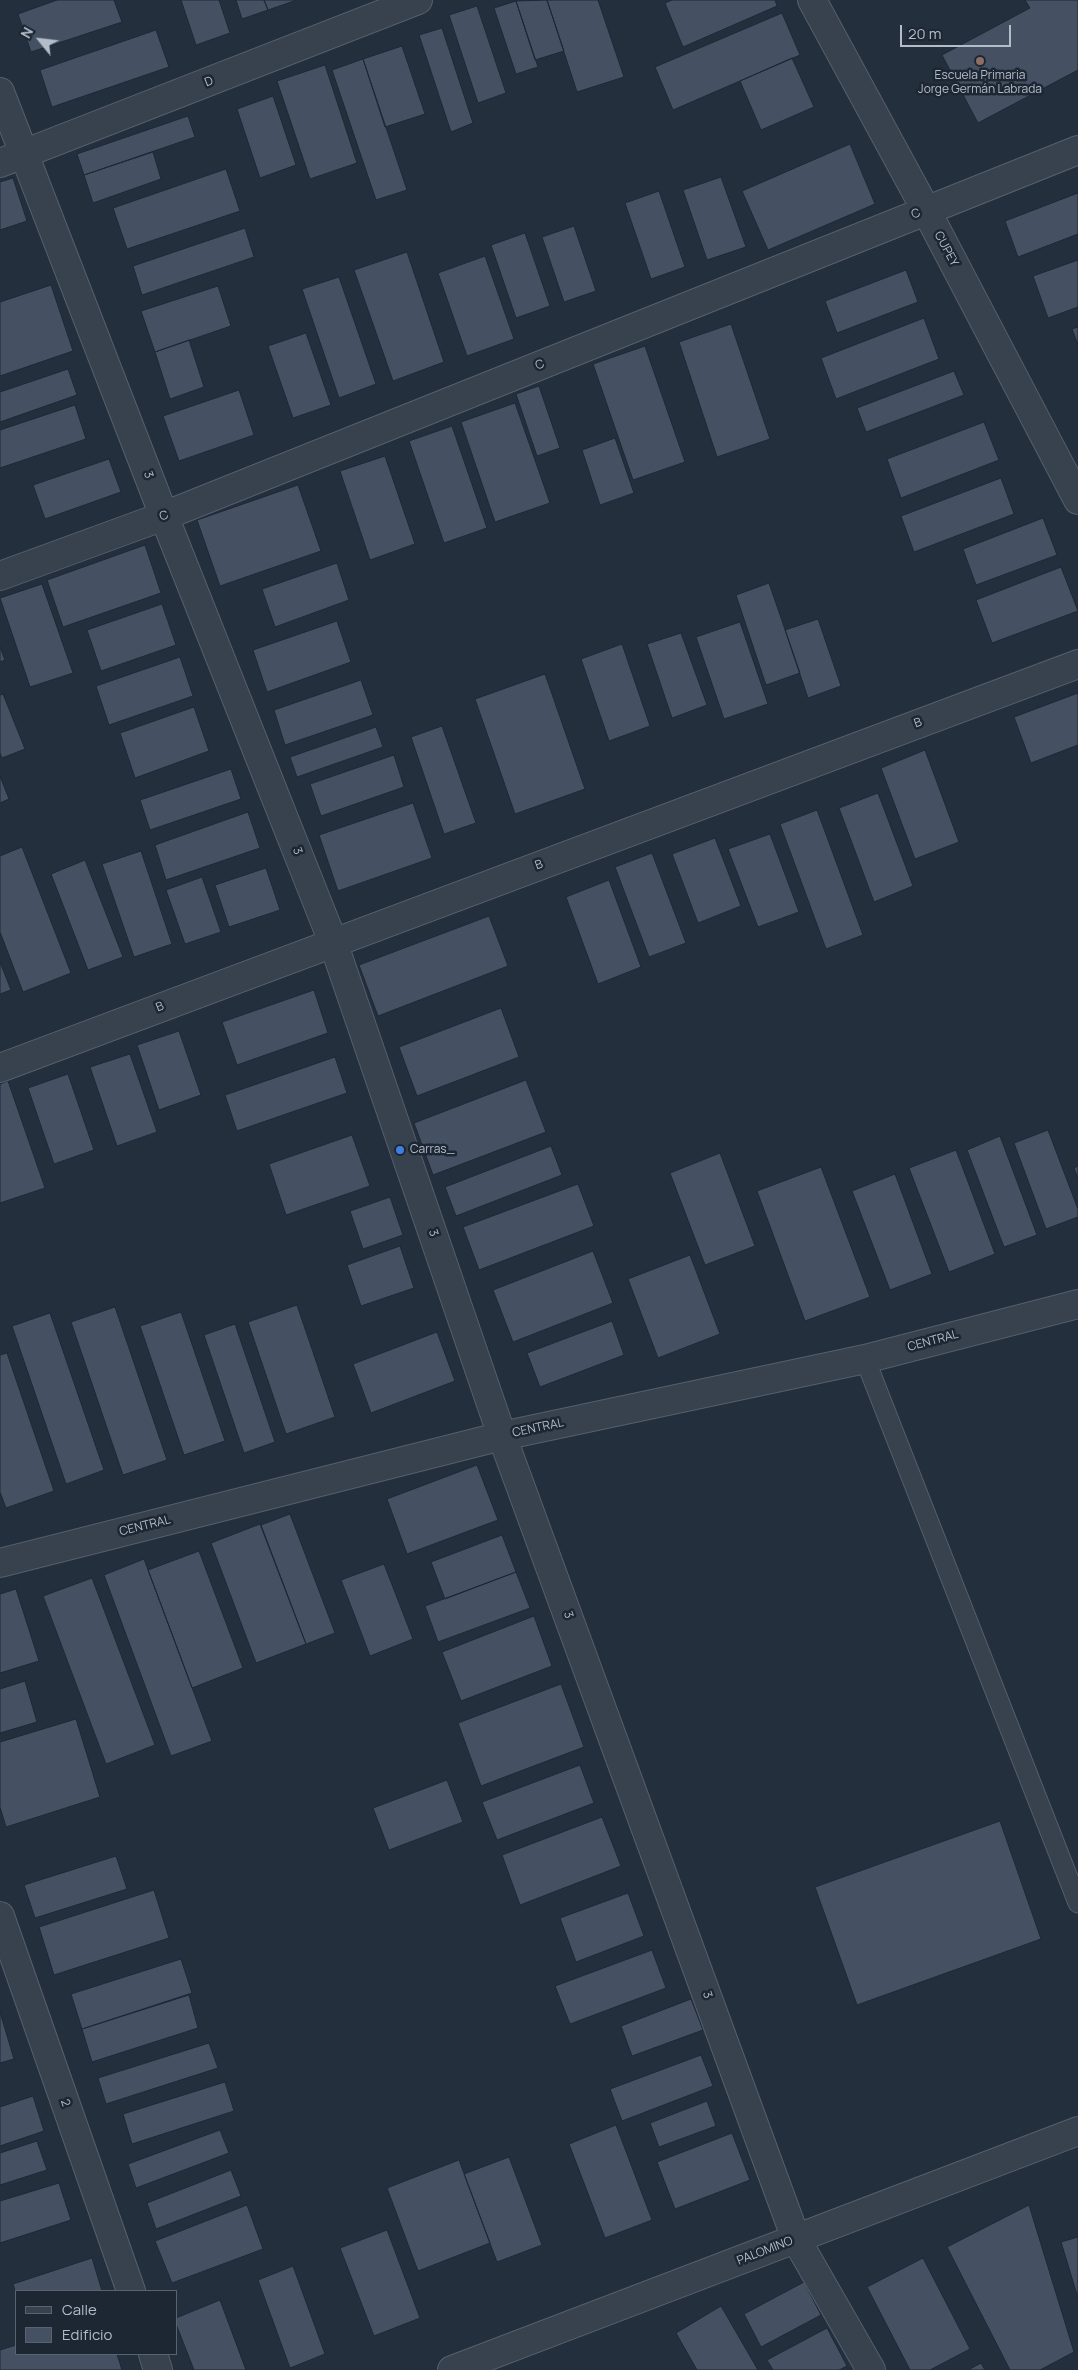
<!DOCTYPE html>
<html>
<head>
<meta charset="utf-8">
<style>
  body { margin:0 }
  #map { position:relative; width:1078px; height:2370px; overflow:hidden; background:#242f3e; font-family:Manrope,sans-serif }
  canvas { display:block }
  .legend { position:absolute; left:15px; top:2290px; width:162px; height:65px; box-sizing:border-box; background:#1d2633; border:1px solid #59626f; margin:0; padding:6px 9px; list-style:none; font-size:15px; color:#b4bcc9 }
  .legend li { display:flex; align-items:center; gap:10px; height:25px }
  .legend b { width:25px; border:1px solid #59626f }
  .north { position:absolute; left:15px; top:15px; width:50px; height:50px; -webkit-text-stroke:4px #1d2633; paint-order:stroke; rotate:299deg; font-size:14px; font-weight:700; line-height:20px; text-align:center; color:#b4bcc9 }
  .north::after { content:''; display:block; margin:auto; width:18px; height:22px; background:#b4bcc9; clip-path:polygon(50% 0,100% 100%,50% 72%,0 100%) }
  .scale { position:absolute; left:900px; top:25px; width:111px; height:22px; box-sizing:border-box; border:2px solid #b4bcc9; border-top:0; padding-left:6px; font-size:15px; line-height:18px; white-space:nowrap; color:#b4bcc9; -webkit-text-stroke:4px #1d2633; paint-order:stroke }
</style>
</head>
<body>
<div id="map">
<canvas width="1078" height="2370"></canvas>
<ul class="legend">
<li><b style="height:6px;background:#38414e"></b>Calle</li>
<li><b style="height:14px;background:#455162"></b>Edificio</li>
</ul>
<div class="north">N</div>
<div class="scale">20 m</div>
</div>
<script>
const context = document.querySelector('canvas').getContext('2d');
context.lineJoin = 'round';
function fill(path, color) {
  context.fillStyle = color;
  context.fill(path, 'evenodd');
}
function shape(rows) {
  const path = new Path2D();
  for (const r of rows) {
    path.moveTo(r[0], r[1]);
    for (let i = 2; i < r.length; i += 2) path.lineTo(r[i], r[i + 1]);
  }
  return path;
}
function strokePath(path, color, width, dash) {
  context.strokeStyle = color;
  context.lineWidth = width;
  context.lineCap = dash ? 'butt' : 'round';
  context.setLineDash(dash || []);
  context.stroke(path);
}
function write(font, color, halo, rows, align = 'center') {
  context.font = font + ' Manrope,sans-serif';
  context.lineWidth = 5;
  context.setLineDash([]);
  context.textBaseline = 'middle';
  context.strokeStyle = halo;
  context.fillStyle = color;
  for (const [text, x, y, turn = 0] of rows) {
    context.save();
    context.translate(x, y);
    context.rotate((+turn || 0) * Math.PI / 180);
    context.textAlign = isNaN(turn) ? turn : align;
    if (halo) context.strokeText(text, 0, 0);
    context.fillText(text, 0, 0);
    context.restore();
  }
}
const building = shape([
  [57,0,114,0,122,22,31,52,18,14,57,0],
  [181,0,219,0,230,33,196,45,181,0],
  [236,0,264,0,268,10,242,19,236,0],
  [264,0,297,0,268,10,264,0],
  [547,0,564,51,535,60,516,1,547,0],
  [547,0,598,0,624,77,577,92,547,0],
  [672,0,775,0,777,6,683,47,665,3,672,0],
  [1025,0,1078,0,1078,70,978,123,942,55,1030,8,1025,0],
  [516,1,538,67,516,74,494,8,516,1],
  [477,6,506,93,478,103,449,15,477,6],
  [782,13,800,55,673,110,655,67,782,13],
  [442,28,473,123,451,132,419,35,442,28],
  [156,30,169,67,52,107,40,70,156,30],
  [402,46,425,114,385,127,363,59,402,46],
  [792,58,814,107,761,130,740,81,792,58],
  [363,59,407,190,376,200,332,70,363,59],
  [325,65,357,163,310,179,277,81,325,65],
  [273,96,296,165,260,178,237,109,273,96],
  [188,116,195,137,84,175,77,154,188,116],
  [850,144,875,204,768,250,742,191,850,144],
  [153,152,161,179,93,203,84,175,153,152],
  [226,169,240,211,127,249,113,208,226,169],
  [721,177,746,247,707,260,683,190,721,177],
  [13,178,27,221,0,230,0,182,13,178],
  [659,191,685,267,651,279,625,203,659,191],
  [1078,193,1078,234,1018,257,1005,221,1078,193],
  [574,226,596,291,564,302,542,237,574,226],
  [245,228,254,257,142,295,133,266,245,228],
  [525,233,550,306,516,318,491,245,525,233],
  [407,252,444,362,393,381,354,270,407,252],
  [485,256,514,339,467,356,438,273,485,256],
  [1078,260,1078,307,1048,318,1033,276,1078,260],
  [906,270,918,302,837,333,825,301,906,270],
  [339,277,376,384,339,398,302,289,339,277],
  [51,285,73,351,0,376,0,302,51,285],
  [218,286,231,326,155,352,141,311,218,286],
  [924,318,939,359,836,399,821,358,924,318],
  [731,324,770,439,717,457,679,342,731,324],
  [1078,327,1078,345,1072,329,1078,327],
  [306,333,331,405,293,418,268,346,306,333],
  [189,340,204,387,170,399,155,352,189,340],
  [645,346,685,462,633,480,593,364,645,346],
  [68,369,77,395,0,422,0,392,68,369],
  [954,371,964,395,866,432,857,408,954,371],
  [539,386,560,448,537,456,516,394,539,386],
  [239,390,254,435,179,461,163,416,239,390],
  [515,403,550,503,495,522,461,422,515,403],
  [75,405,86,439,0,468,0,430,75,405],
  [984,422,999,460,901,498,887,459,984,422],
  [452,426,487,528,444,543,409,441,452,426],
  [615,438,634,493,600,505,582,450,615,438],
  [385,456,415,544,370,560,340,471,385,456],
  [109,459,121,492,45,519,33,485,109,459],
  [1001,478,1014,514,914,552,901,516,1001,478],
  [298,485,321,551,220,586,197,520,298,485],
  [1043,518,1057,555,976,585,963,549,1043,518],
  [145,545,161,593,63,627,47,580,145,545],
  [337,563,349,600,275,627,262,589,337,563],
  [1061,567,1078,611,992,643,976,600,1061,567],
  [769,583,800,673,766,685,736,595,769,583],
  [42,584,73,673,30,687,0,598,42,584],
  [162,604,176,645,101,671,87,630,162,604],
  [818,619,841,686,808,698,785,630,818,619],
  [337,621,351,662,267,692,253,650,337,621],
  [740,622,768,704,724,719,696,637,740,622],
  [681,633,707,705,672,718,647,644,681,633],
  [622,644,650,726,609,741,581,659,622,644],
  [0,647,5,660,0,662,0,647],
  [180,657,193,696,109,725,96,686,180,657],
  [545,674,585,789,515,814,475,699,545,674],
  [361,680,373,715,285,745,274,710,361,680],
  [1078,693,1078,745,1031,763,1014,717,1078,693],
  [3,694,25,749,2,758,0,753,0,695,3,694],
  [194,707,209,751,135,778,120,733,194,707],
  [442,726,476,823,444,834,411,737,442,726],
  [376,727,383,747,297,777,290,757,376,727],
  [925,750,959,842,915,859,881,768,925,750],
  [394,755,404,787,321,816,310,784,394,755],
  [231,769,241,799,150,830,140,800,231,769],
  [0,776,9,799,0,803,0,776],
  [878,793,913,886,874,902,839,808,878,793],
  [413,803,432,858,338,891,319,835,413,803],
  [817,810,863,935,826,949,780,824,817,810],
  [248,812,260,848,166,880,155,845,248,812],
  [770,834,799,912,758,927,728,849,770,834],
  [715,838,741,906,698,923,672,854,715,838],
  [22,847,71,973,23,992,0,932,0,856,22,847],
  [141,851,172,944,134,957,102,864,141,851],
  [652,853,686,943,649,957,615,867,652,853],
  [85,860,123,957,88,970,51,874,85,860],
  [266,868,280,910,229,927,215,885,266,868],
  [202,877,221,932,185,944,166,890,202,877],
  [609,880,641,967,598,984,566,897,609,880],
  [489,916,508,966,378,1016,359,965,489,916],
  [0,962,11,990,0,994,0,962],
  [314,990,328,1033,237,1065,222,1022,314,990],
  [501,1008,519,1057,417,1096,399,1047,501,1008],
  [179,1031,201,1095,159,1110,137,1045,179,1031],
  [130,1054,157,1132,117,1146,90,1067,130,1054],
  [335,1057,347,1093,237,1131,225,1095,335,1057],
  [68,1074,94,1150,54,1164,28,1088,68,1074],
  [526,1080,546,1132,433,1175,414,1123,526,1080],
  [8,1081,45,1188,0,1203,0,1084,8,1081],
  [1048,1130,1078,1209,1078,1217,1046,1229,1014,1143,1048,1130],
  [352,1135,370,1186,286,1215,269,1164,352,1135],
  [1000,1136,1037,1235,1004,1247,967,1150,1000,1136],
  [551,1146,562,1175,456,1216,445,1187,551,1146],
  [956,1150,995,1254,949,1272,909,1168,956,1150],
  [720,1153,755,1246,705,1265,670,1173,720,1153],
  [1078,1166,1078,1179,1074,1168,1078,1166],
  [821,1167,870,1297,805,1321,757,1191,821,1167],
  [895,1174,932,1274,890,1290,852,1191,895,1174],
  [578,1184,594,1226,479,1270,463,1227,578,1184],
  [390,1197,403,1235,363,1249,350,1211,390,1197],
  [400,1246,414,1288,361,1306,347,1265,400,1246],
  [593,1251,613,1303,513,1342,493,1290,593,1251],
  [690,1255,720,1334,658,1358,628,1279,690,1255],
  [297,1305,335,1417,286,1434,248,1322,297,1305],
  [115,1307,167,1460,123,1475,71,1322,115,1307],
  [181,1312,225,1441,184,1455,140,1326,181,1312],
  [50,1313,104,1470,66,1484,12,1326,50,1313],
  [612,1321,624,1355,540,1387,527,1353,612,1321],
  [235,1324,275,1442,244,1453,204,1335,235,1324],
  [437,1332,455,1381,371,1413,353,1364,437,1332],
  [7,1353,54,1491,6,1508,0,1492,0,1355,7,1353],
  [477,1465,498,1520,407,1554,387,1499,477,1465],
  [290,1514,335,1633,306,1644,261,1525,290,1514],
  [260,1524,306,1644,256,1663,211,1543,260,1524],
  [502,1535,516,1572,445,1599,431,1562,502,1535],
  [199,1551,243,1668,192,1688,148,1570,199,1551],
  [144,1559,212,1741,171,1756,104,1575,144,1559],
  [384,1564,413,1639,370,1656,341,1580,384,1564],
  [516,1572,530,1608,438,1642,425,1606,516,1572],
  [92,1578,155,1745,106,1764,43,1596,92,1578],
  [16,1589,39,1661,0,1673,0,1594,16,1589],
  [534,1616,552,1666,461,1701,442,1652,534,1616],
  [25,1681,37,1722,0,1733,0,1689,25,1681],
  [561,1684,584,1747,481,1786,458,1723,561,1684],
  [76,1719,100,1797,6,1827,0,1807,0,1742,76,1719],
  [580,1765,594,1803,497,1840,482,1802,580,1765],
  [447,1780,463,1822,389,1850,373,1808,447,1780],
  [602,1817,621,1866,520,1905,502,1855,602,1817],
  [1000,1821,1041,1939,857,2005,815,1887,1000,1821],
  [116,1856,127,1889,35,1918,24,1885,116,1856],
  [154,1890,169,1938,54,1975,39,1927,154,1890],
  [628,1893,644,1936,576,1962,560,1918,628,1893],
  [652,1950,666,1988,570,2024,555,1986,652,1950],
  [181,1959,192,1993,82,2029,71,1994,181,1959],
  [189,1995,198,2028,92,2062,82,2029,189,1995],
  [691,1999,703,2030,632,2056,621,2026,691,1999],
  [0,2012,14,2059,0,2063,0,2012],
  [209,2043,218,2068,106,2104,98,2078,209,2043],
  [701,2055,713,2086,622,2121,610,2089,701,2055],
  [225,2082,234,2111,132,2144,123,2114,225,2082],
  [33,2096,44,2131,0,2146,0,2107,33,2096],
  [707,2101,716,2126,659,2147,650,2123,707,2101],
  [616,2125,652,2220,605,2238,569,2144,616,2125],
  [220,2130,229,2153,136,2188,128,2164,220,2130],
  [732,2133,750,2180,675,2209,657,2162,732,2133],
  [37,2141,47,2170,0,2185,0,2153,37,2141],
  [509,2157,542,2245,497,2262,464,2174,509,2157],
  [459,2160,490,2243,418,2271,387,2188,459,2160],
  [231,2170,241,2196,156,2229,147,2203,231,2170],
  [59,2183,71,2220,0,2243,0,2201,59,2183],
  [247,2205,263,2249,172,2283,155,2241,247,2205],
  [1029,2205,1074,2352,1040,2370,1010,2370,947,2247,1029,2205],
  [387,2230,420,2318,374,2336,340,2248,387,2230],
  [1078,2237,1078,2298,1061,2242,1078,2237],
  [92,2258,102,2291,16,2291,16,2294,13,2284,92,2258],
  [923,2258,970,2349,930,2370,910,2370,867,2287,923,2258],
  [293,2266,325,2354,290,2368,258,2280,293,2266],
  [804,2282,821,2315,761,2347,744,2314,804,2282],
  [220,2300,246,2370,194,2370,176,2324,176,2318,220,2300],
  [721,2306,758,2370,697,2370,676,2333,721,2306],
  [827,2328,847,2366,839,2370,773,2370,767,2360,827,2328],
  [16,2345,16,2354,117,2354,122,2370,0,2370,0,2350,16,2345],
  [981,2363,985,2370,968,2370,981,2363]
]);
fill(building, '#455162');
strokePath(building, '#1f2835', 1);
const service = shape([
  [865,1359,1078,1903]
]);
const minor = shape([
  [0,92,164,516,333,942,502,1436,796,2239,871,2370],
  [0,163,418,0],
  [0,576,164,516,1078,150],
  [0,1068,1078,664],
  [0,1563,502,1436,865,1359,1078,1304],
  [0,1916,131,2291],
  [153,2354,158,2370]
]);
const tertiary = shape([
  [812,0,926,210,1078,500],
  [452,2370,1078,2131]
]);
strokePath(service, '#565f6c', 21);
strokePath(minor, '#565f6c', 30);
strokePath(tertiary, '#565f6c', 30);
strokePath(service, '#38414e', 19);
strokePath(minor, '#38414e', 28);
strokePath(tertiary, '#38414e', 28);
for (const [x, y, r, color] of [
  [980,61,5,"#8d6e63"],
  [400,1150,5,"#3f7fe0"]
]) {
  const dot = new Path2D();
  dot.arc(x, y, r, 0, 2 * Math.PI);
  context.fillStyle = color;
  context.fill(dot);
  strokePath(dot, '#1d2633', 2);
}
write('12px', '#b4bcc9', '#1d2633', [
  ["Escuela Primaria",980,76],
  ["Jorge Germán Labrada",980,90],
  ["Carras_",410,1150,"left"]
]);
write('12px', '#b4bcc9', '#1d2633', [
  ["D",209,82,-21],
  ["C",916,214,-22],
  ["CUPEY",946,249,62],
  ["C",540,365,-22],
  ["3",148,475,69],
  ["C",164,516,-21],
  ["B",918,723,-20],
  ["3",297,851,68],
  ["B",539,865,-20],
  ["B",160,1007,-21],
  ["3",433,1233,71],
  ["CENTRAL",933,1341,-15],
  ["CENTRAL",538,1428,-12],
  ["CENTRAL",145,1526,-14],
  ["3",568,1615,70],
  ["3",707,1995,70],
  ["2",65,2103,71],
  ["PALOMINO",765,2251,-21]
]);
</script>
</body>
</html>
